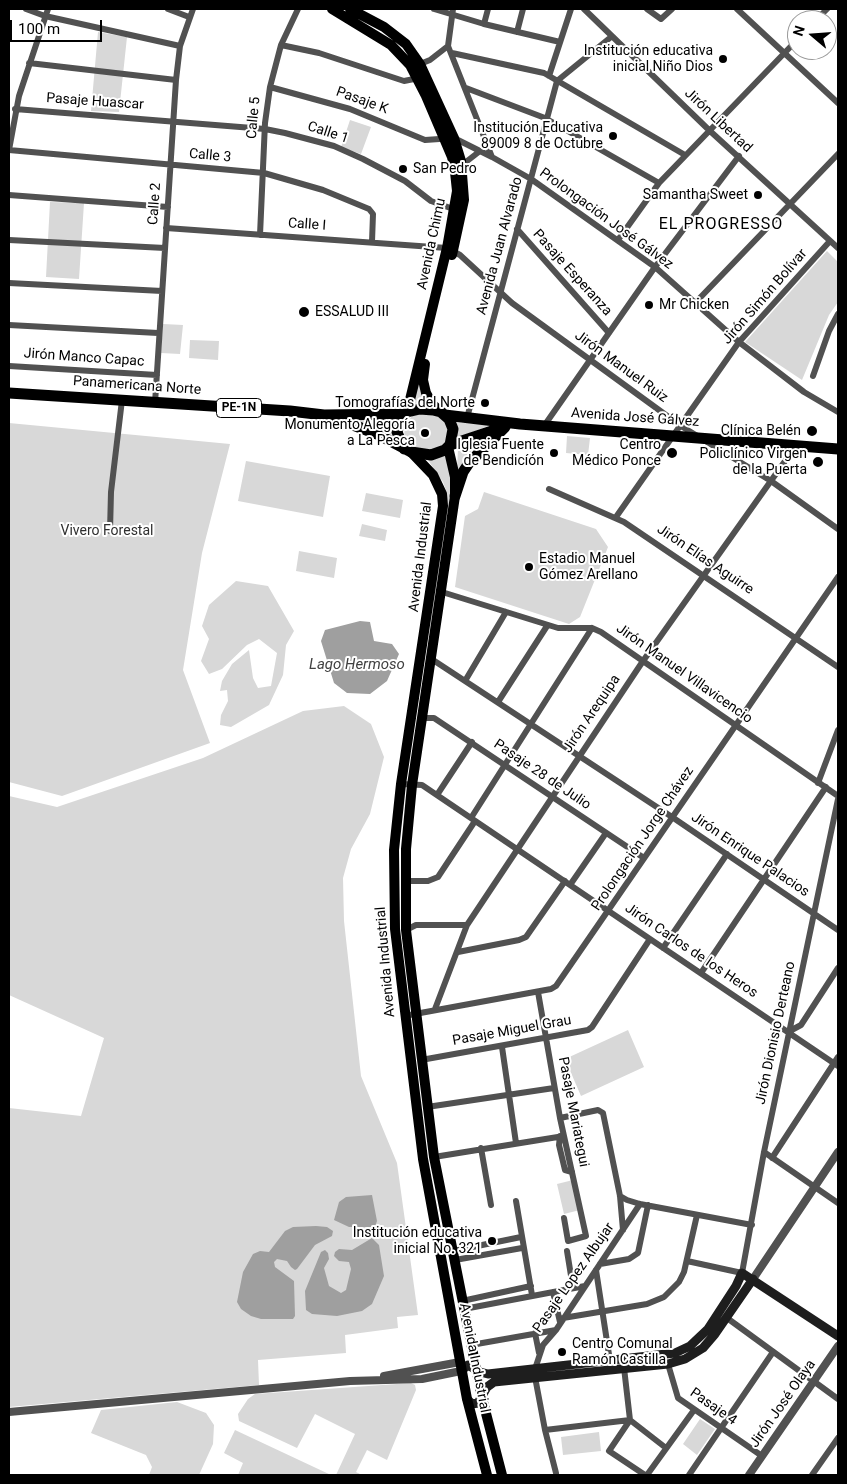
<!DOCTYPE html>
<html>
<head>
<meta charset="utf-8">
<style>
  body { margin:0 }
  #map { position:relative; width:847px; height:1484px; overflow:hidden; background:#fff; font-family:Roboto,sans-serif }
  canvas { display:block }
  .frame { position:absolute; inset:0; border:10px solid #000; pointer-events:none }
  .north { position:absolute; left:787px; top:10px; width:50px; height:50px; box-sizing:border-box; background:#fff; border:1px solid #999; border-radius:50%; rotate:288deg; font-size:14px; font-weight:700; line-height:20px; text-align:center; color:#000 }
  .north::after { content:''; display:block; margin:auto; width:18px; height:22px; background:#000; clip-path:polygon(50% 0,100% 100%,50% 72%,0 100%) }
  .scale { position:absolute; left:10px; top:20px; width:92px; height:22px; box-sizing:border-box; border:2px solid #000; border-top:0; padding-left:6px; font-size:15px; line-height:18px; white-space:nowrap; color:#000; -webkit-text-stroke:4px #fff; paint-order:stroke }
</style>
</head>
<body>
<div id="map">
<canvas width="847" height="1484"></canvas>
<div class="frame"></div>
<div class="north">N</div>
<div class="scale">100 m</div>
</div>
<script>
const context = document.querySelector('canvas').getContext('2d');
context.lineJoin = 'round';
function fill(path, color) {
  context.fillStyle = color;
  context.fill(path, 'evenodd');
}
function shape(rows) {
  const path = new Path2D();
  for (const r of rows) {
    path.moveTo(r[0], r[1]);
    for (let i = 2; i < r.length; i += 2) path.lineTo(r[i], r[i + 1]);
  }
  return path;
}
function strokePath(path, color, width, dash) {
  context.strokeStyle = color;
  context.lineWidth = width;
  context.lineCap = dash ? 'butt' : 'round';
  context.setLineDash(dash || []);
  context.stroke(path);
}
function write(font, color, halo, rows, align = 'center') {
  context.font = font + ' Roboto,sans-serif';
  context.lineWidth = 4;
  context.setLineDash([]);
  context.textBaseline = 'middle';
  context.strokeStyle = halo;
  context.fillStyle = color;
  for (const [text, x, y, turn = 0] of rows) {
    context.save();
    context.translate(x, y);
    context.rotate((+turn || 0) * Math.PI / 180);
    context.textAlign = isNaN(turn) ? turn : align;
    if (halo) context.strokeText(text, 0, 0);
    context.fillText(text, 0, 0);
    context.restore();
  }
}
fill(shape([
  [98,32,127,37,119,112,91,111],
  [350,120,371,127,361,154,341,147],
  [50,202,84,203,79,279,46,277],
  [827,251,838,262,838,302,829,315,802,380,745,342],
  [163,324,183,325,180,354,161,353],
  [190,340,219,341,218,360,189,358],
  [420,366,427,403,411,406],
  [420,414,438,416,445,422,448,429,445,444,430,451,408,446,404,438,405,425,412,416],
  [346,417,396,418,391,437],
  [456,422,491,425,457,438],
  [9,423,230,444,202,553,183,670,210,743,62,796,9,782],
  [567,436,590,438,588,455,566,453],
  [479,441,458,469,457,468,458,449],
  [445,456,453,475,427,650,447,493,443,482,428,460],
  [246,461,330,476,323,517,238,501],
  [484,492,596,529,608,547,580,617,569,624,455,587,465,516,478,509],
  [366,493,403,500,400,518,362,511],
  [362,524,387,530,385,541,359,536],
  [299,551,337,558,334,578,296,571],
  [236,581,268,586,294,631,286,645,283,675,269,705,231,727,220,725,221,715,228,701,227,690,220,691,222,681,232,664,249,650,253,678,258,688,271,686,277,653,259,639,247,645,222,669,209,674,201,661,209,639,202,626,209,605],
  [344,706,371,724,384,757,370,814,351,849,343,878,344,921,361,1076,397,1163,418,1315,397,1317,398,1328,345,1335,346,1353,258,1360,259,1385,9,1407,9,1108,81,1116,104,1038,9,995,9,796,57,807,203,758,303,711],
  [628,1030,644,1067,581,1096,565,1059],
  [573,1180,580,1210,564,1214,557,1184],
  [411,1383,415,1385,416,1390,387,1460,367,1450,356,1472,362,1475,336,1475,355,1434,315,1414,297,1448,239,1421,238,1414,248,1399,255,1394],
  [177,1402,206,1413,214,1425,213,1444,199,1475,149,1475,152,1467,146,1455,91,1433,101,1410],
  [700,1419,715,1429,697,1455,683,1444],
  [235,1430,331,1475,238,1475,243,1463,224,1453],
  [599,1432,601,1451,563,1455,561,1437]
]), '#d8d8d8');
fill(shape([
  [360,621,370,622,374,641,392,644,399,654,387,681,370,694,347,693,334,683,321,641,325,630],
  [372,1195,377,1221,375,1227,349,1227,334,1220,339,1202,346,1197],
  [316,1226,327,1227,333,1231,332,1236,315,1245,297,1269,295,1270,291,1267,287,1261,277,1259,274,1262,275,1267,294,1281,295,1316,293,1319,261,1319,251,1316,241,1309,237,1302,243,1272,253,1254,260,1251,269,1252,285,1231,293,1227],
  [372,1238,379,1245,384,1276,372,1304,362,1311,337,1316,312,1314,306,1310,305,1291,321,1252,325,1250,328,1253,329,1259,324,1268,329,1286,341,1293,346,1290,351,1269,349,1262,339,1261,334,1256,335,1252,339,1249,352,1250]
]), '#9f9f9f');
strokePath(shape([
  [26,9,45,16,180,46],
  [168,9,189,17],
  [434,9,484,24,560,42],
  [584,9,710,131,838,248],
  [647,9,661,19,672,9],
  [737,9,838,103],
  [816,20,827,9],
  [484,24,488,9],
  [517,32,523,9],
  [281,45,319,53,404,81,419,78],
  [448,46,492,157],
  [452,53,544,73,685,155],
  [29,63,176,80],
  [420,64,430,60,448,46,453,9],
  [549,76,571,9],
  [270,87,350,109,425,140,454,138,492,157,531,179,655,267,739,342,804,392,838,412],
  [466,88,545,118,659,183],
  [15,109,265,129,285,133,334,146,363,159,405,181,431,201,456,210],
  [9,150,264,173,323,190,369,209,373,214,372,242],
  [9,150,19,96,48,9],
  [462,165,480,151],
  [9,195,168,207],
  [166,228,447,248,460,255,512,303,681,426,771,481,838,529],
  [517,229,609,333],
  [260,235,265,123,270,87,281,45,298,9],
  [9,240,165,248],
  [618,240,659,183,797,40],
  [9,283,162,291],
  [695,303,838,154],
  [9,325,158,333],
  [9,366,157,375],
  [813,376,829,331,838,314],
  [155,403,176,80,180,46,193,9],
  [467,418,557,81,611,37],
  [544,426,655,267,739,156],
  [549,489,624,522,838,667],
  [616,517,739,342,830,241],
  [110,531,111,492,122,400],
  [442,592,558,628,592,628,601,632,838,796],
  [430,658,672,817,838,930],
  [465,681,506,612],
  [498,702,547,626],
  [423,718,434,718,644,858],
  [818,783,838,730],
  [401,784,422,785,838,1066],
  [437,795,472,742],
  [471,818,592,628],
  [405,881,428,881,438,877,475,821],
  [570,885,606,833],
  [406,930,416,925,467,925],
  [663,948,727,854],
  [458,952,519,940,526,937,565,881],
  [701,973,826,787],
  [538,992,560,1118,586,1236,568,1241,564,1218],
  [435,1009,467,925,643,661,795,447],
  [404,1016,551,989,556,986,838,577],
  [788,1032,801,1025,838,968],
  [502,1047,516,1143],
  [421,1060,588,1030,592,1027,650,939],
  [427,1107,554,1088],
  [560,1118,598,1110,603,1113,620,1196,623,1230],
  [560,1136,559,1145,565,1170,572,1172],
  [481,1148,491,1205],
  [764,1152,838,1203],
  [434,1157,564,1136],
  [772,1158,838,1057],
  [620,1196,627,1200,640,1204,752,1225],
  [516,1201,532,1295],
  [453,1251,521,1237],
  [567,1251,573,1288],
  [455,1260,522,1248],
  [687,1261,742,1273,764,1152,838,799],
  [600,1264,629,1259,638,1253,648,1205],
  [596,1270,610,1361],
  [553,1292,560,1322],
  [462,1301,531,1286],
  [464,1309,585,1286],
  [563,1318,647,1304,664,1297,679,1282,684,1272,697,1215],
  [727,1318,838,1399],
  [535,1333,539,1353],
  [471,1345,556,1330],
  [623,1359,630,1420,666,1448],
  [668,1364,678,1398,762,1456],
  [535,1369,543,1345,556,1330,640,1204],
  [535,1377,545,1430,556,1473],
  [630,1420,609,1451,645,1475],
  [545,1430,630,1420],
  [647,1475,694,1410],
  [689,1475,773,1352],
  [812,1475,838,1438]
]), '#515151', 6);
strokePath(shape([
  [753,1279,838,1152],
  [384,1376,460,1362],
  [9,1412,350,1381,422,1379,461,1371],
  [749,1475,838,1346]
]), '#515151', 8);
strokePath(shape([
  [461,1371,468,1365,480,1372,488,1374,675,1353,690,1346,708,1329,736,1286,742,1273,838,1336],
  [467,1399,472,1404,478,1403,487,1387,494,1382,668,1364,685,1359,703,1348,715,1334,753,1279]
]), '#1e1e1e', 9);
strokePath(shape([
  [332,9,391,45,410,65,426,96,452,157,455,172,457,191,447,248,407,412],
  [350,9,384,27,406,44,420,64,454,138,461,161,464,200,452,255],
  [425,364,423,380,426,393,432,404,441,412],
  [448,447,455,477,455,496,412,785,406,849,406,930,434,1157,482,1398,502,1475],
  [411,452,433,475,442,494,443,506,401,784,394,850,395,929,423,1159,467,1399,487,1475]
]), '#000', 10);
strokePath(shape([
  [9,393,290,411,324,415,405,414],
  [445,415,520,424,838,449],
  [337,419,377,434,411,452,431,455,445,450,450,445,453,429,449,419,441,412,433,410,420,409,407,412,401,419,397,432,404,449],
  [450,445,498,429],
  [455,496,463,472,469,463,505,427]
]), '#000', 11);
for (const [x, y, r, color] of [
  [723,59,5,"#000"],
  [613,136,5,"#000"],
  [403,169,5,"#000"],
  [758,195,5,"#000"],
  [649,305,5,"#000"],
  [304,312,6,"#000"],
  [485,403,5,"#000"],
  [812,431,6,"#000"],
  [425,433,5,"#000"],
  [554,453,5,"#000"],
  [672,453,6,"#000"],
  [818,462,6,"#000"],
  [529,567,5,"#000"],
  [492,1241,5,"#000"],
  [562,1352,5,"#000"]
]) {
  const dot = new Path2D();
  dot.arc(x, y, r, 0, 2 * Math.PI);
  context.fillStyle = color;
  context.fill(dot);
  strokePath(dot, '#fff', 2);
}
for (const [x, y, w] of [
  [239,408,45]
]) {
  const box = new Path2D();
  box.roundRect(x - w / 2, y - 9.5, w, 19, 4);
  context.fillStyle = '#fff';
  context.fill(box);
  strokePath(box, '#000', 1);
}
write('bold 12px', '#000', null, [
  ["PE-1N",239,408]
]);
write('14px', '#000', '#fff', [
  ["Institución educativa",713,51],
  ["inicial Niño Dios",713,67],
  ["Institución Educativa",603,128],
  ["89009 8 de Octubre",603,144],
  ["San Pedro",413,169,"left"],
  ["Samantha Sweet",748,195],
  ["Mr Chicken",659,305,"left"],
  ["ESSALUD III",315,312,"left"],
  ["Tomografías del Norte",475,403],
  ["Monumento Alegoría",415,425],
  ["a La Pesca",415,441],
  ["Clínica Belén",801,431],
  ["Iglesia Fuente",544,445],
  ["de Bendicíón",544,461],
  ["Centro",661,445],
  ["Médico Ponce",661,461],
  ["Policlínico Virgen",807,454],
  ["de la Puerta",807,470],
  ["Estadio Manuel",539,559,"left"],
  ["Gómez Arellano",539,575,"left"],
  ["Institución educativa",482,1233],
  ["inicial No. 321",482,1249],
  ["Centro Comunal",572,1344,"left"],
  ["Ramón Castilla",572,1360,"left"]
], 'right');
write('14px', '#000', '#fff', [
  ["Pasaje K",362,101,20],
  ["Pasaje Huascar",95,102,4],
  ["Calle 5",254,118,-85],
  ["Jirón Libertad",718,121,43],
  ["Calle 1",328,133,18],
  ["Calle 3",210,156,5],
  ["Calle 2",155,204,-86],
  ["Prolongación José Gálvez",606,219,36],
  ["Calle I",307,225,4],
  ["Avenida Chimu",432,244,-78],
  ["Avenida Juan Alvarado",500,246,-75],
  ["Pasaje Esperanza",572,273,48],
  ["Jirón Simón Bolívar",765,297,-49],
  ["Jirón Manco Capac",84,358,4],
  ["Jirón Manuel Ruiz",621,367,36],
  ["Panamericana Norte",137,386,4],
  ["Avenida José Gálvez",635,418,4],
  ["Avenida Industrial",421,557,-83],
  ["Jirón Elías Aguirre",705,560,34],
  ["Jirón Manuel Villavicencio",684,674,35],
  ["Jirón Arequipa",592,714,-56],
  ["Pasaje 28 de Julio",542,775,34],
  ["Prolongación Jorge Chávez",643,839,-56],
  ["Jirón Enrique Palacios",750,855,34],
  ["Jirón Carlos de los Heros",691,951,34],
  ["Avenida Industrial",386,962,-95],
  ["Pasaje Miguel Grau",512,1031,-10],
  ["Jirón Dionisio Derteano",776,1033,-78],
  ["Pasaje Mariategui",573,1112,79],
  ["Pasaje Lopez Albujar",574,1278,-55],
  ["Avenida Industrial",474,1358,79],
  ["Jirón José Olaya",783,1404,-55],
  ["Pasaje 4",713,1407,35]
]);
write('14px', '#2f2f2f', '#fff', [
  ["Vivero Forestal",107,531]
]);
write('italic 15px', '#404040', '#fff', [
  ["Lago Hermoso",357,665]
]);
context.letterSpacing = '1px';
write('16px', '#000', '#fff', [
  ["EL PROGRESSO",721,225]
]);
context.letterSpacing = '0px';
</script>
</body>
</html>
